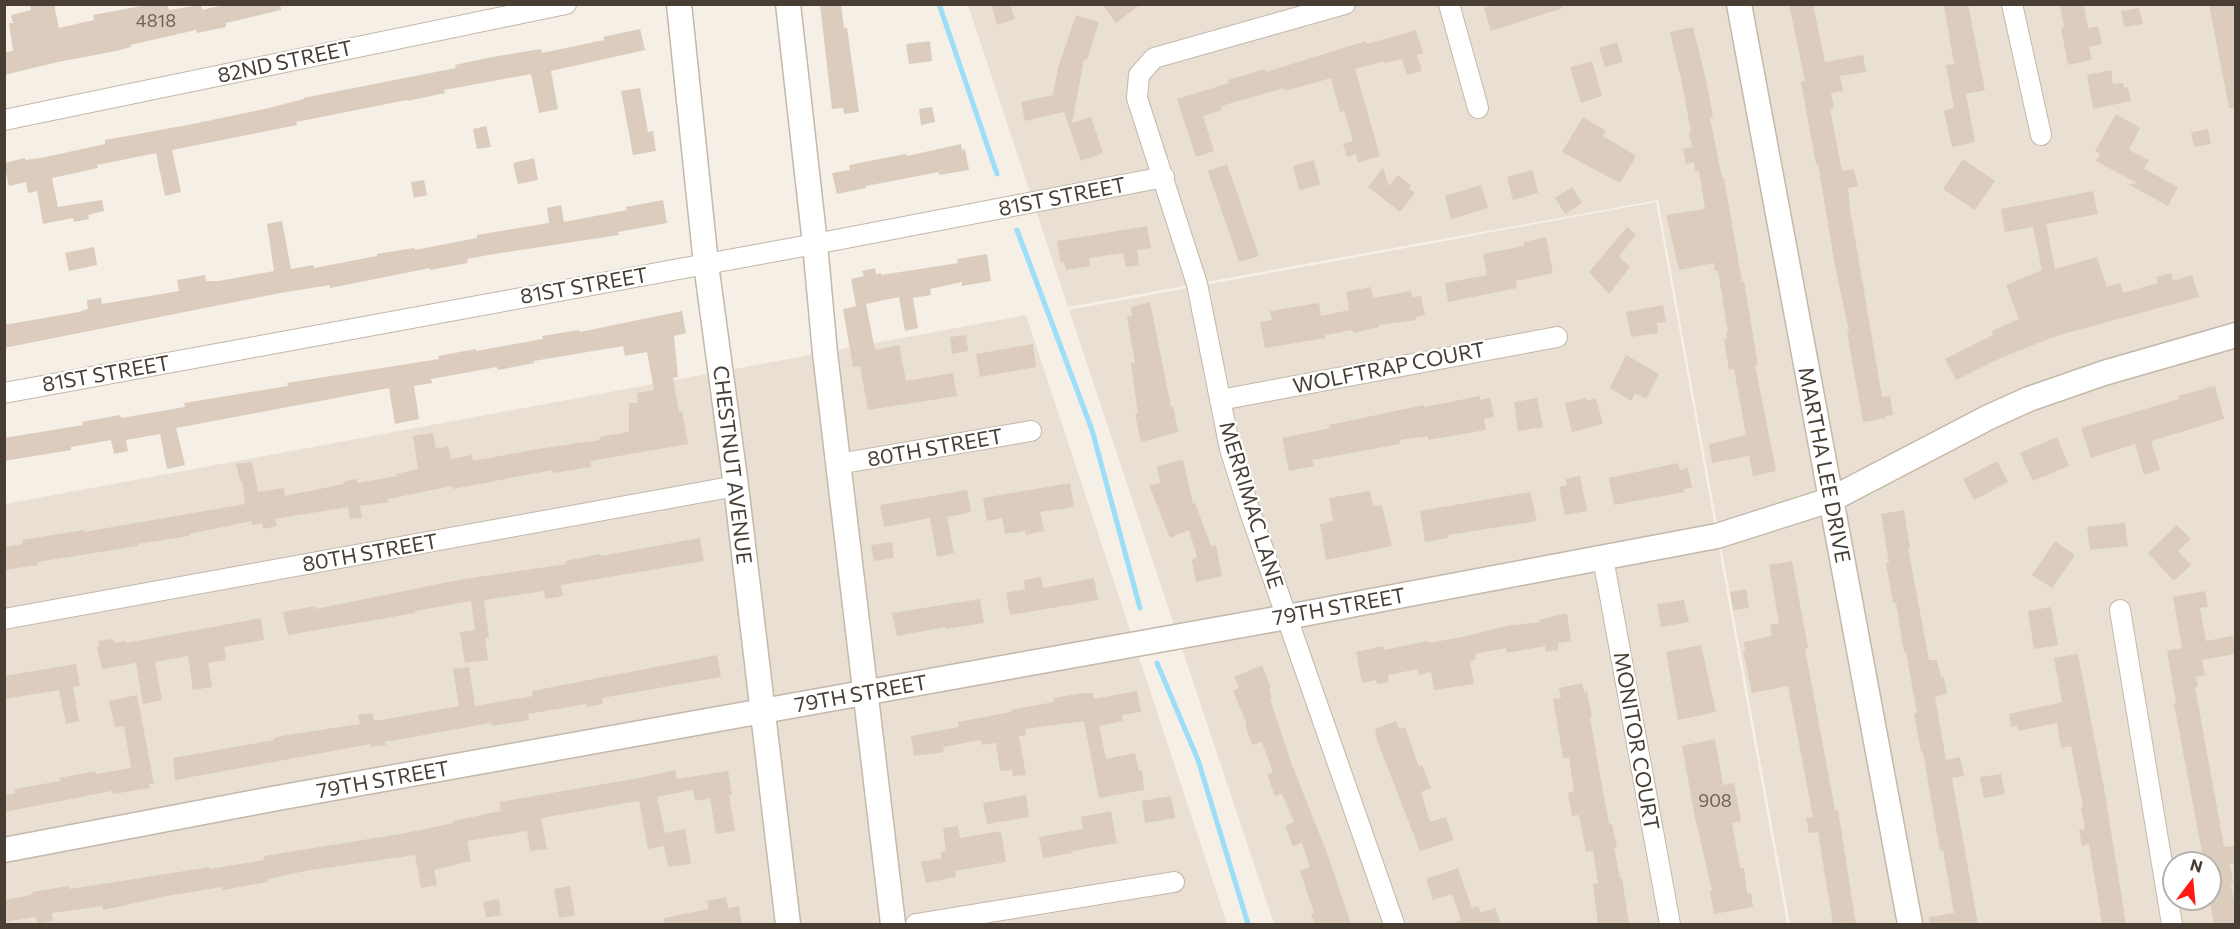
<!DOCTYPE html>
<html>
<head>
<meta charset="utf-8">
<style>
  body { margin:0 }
  #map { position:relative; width:2240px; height:929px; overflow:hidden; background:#f5efe6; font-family:Commissioner,sans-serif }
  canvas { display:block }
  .frame { position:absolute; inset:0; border:6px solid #483e34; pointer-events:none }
  .north { position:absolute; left:2162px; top:851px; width:60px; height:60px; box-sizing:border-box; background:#fff; border:2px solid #b6b2ae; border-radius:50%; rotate:16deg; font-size:16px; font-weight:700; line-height:24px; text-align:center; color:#483e34 }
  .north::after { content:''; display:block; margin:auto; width:21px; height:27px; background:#ff1b13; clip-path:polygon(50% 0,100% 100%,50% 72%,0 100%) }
</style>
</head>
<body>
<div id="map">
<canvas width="2240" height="929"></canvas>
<div class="frame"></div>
<div class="north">N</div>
</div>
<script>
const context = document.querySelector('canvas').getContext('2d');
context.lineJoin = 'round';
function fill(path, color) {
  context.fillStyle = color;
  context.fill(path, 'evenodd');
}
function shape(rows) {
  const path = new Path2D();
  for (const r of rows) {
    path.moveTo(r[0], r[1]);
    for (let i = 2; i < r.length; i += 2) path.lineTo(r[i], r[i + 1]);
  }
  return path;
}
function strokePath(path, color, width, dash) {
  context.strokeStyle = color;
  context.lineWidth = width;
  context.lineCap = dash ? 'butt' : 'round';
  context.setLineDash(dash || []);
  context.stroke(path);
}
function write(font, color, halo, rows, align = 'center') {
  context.font = font + ' Commissioner,sans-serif';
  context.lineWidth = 4.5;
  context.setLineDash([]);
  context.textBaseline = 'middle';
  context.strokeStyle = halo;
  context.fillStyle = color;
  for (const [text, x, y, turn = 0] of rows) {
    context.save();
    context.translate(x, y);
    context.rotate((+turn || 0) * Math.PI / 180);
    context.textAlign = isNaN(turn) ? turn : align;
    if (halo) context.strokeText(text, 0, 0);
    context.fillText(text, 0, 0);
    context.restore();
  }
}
fill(shape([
  [968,5,2235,5,2235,924,1790,924,1658,200,1068,307],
  [2174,863,2210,863,2210,899,2174,899],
  [1656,202,1787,924,1274,924,1069,310],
  [1026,315,1227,924,5,924,5,504]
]), '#e9e0d3');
strokePath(shape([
  [939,4,997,174],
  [1017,230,1092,430,1140,608],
  [1157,663,1198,760,1248,924]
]), '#9cddf8', 5);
fill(shape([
  [30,4,54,4,59,28,94,20,93,15,153,4,167,4,169,10,201,5,202,10,228,4,280,4,281,10,226,23,226,27,197,33,196,30,130,45,131,47,116,51,58,62,4,75,4,53,13,51,9,23,13,23,11,15,31,10],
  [820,4,841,4,844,28,847,28,859,112,844,114,843,108,832,109],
  [991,4,1010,4,1015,19,997,25],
  [1102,4,1141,4,1116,23],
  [1498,4,1562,4,1563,8,1491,31,1484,8],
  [1789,4,1813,4,1825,62,1863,55,1866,72,1840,76,1843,91,1831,93,1834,108,1830,109,1842,171,1854,169,1858,186,1848,188,1850,209,1882,397,1890,396,1893,415,1886,416,1886,418,1863,422,1847,332,1849,331,1835,266,1818,164,1816,164,1801,82,1805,81],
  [1954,4,1968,4,1985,90,1966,94,1975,142,1952,147,1944,111,1954,108,1946,65,1954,64,1944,6],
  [2060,4,2084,4,2088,28,2098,26,2102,44,2089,47,2092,60,2068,65,2061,28,2064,27],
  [2209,4,2233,4,2235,17,2235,108,2229,108],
  [2139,8,2143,24,2124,27,2121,11],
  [1076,15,1099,22,1087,60,1084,59,1072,123,1091,117,1103,153,1081,161,1064,112,1025,121,1021,102,1053,95,1058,68],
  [1693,27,1706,80,1713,117,1710,118,1722,178,1724,178,1742,282,1744,281,1758,365,1755,365,1776,471,1753,476,1749,456,1712,463,1709,444,1746,435,1734,369,1729,370,1724,339,1727,339,1726,332,1728,332,1718,271,1715,271,1714,263,1679,270,1666,215,1705,209,1699,171,1695,171,1694,162,1686,164,1683,149,1692,147,1689,133,1691,133,1680,72,1679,72,1670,32],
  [640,29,645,50,551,71,558,109,539,113,531,74,444,90,445,93,408,101,407,100,296,122,297,125,172,150,181,192,165,196,156,153,97,165,98,168,52,178,58,207,102,200,104,211,88,215,89,219,74,222,73,218,43,224,37,191,28,193,26,182,9,186,4,163,25,158,25,160,41,158,105,144,105,140,193,124,269,108,304,99,303,98,456,68,455,65,492,57,541,49,542,53,604,40,603,37],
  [1416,30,1423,53,1417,55,1422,71,1407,75,1402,59,1385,63,1384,61,1355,69,1380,156,1358,163,1356,154,1347,157,1343,144,1353,141,1344,111,1340,112,1331,78,1285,91,1284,88,1221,106,1222,110,1203,116,1214,151,1196,157,1177,99,1229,83,1228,80,1265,69,1266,72,1366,41,1367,44],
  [930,41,932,61,909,64,906,44],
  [1617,42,1623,62,1605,67,1599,48],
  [1592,61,1602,96,1581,103,1570,67],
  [2111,70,2113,84,2123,83,2124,88,2128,87,2131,101,2093,109,2087,75],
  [640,88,648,132,653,131,656,151,633,155,621,91],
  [932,107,935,122,921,125,919,109],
  [2116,114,2140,128,2129,150,2149,160,2144,169,2178,187,2168,206,2128,184,2137,183,2096,161,2100,154,2095,151],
  [1583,117,1606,131,1603,136,1636,156,1620,183,1562,152],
  [486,126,491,147,477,149,473,129],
  [2208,129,2211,144,2194,147,2191,132],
  [961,144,962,150,965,149,969,170,939,175,939,172,866,186,866,188,837,194,832,173,850,170,849,165,906,154,907,156],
  [534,158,538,180,518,184,513,163],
  [1963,159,1995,181,1975,210,1943,189],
  [1314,160,1320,185,1299,190,1293,166],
  [1227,164,1259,256,1239,262,1208,171],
  [1383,168,1389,186,1398,175,1411,185,1409,189,1415,193,1400,212,1368,187],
  [1533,170,1538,193,1513,200,1507,177],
  [424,180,427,195,414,198,411,182],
  [1481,185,1488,208,1451,219,1445,196],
  [1572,187,1582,203,1565,214,1555,198],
  [2093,191,2098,214,2046,224,2055,269,2097,257,2107,287,2120,283,2123,293,2158,283,2156,277,2171,273,2173,281,2192,275,2199,297,2056,336,2003,357,1956,380,1945,359,1993,335,1992,331,2019,319,2006,285,2042,270,2033,227,2005,232,2001,209],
  [663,200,667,223,618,232,619,235,494,254,467,259,468,263,430,270,430,268,330,288,330,285,280,293,4,348,4,325,79,312,88,309,87,300,101,298,102,304,179,291,177,280,205,275,206,281,219,281,274,271,267,224,282,221,291,269,314,265,314,268,377,256,377,254,414,248,415,250,477,238,477,235,549,223,547,208,561,205,564,222,627,210,626,207],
  [1147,226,1151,248,1137,250,1139,265,1126,267,1123,253,1089,258,1090,266,1066,270,1064,262,1061,263,1057,241],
  [1627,227,1636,234,1619,257,1630,267,1609,294,1589,272],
  [1546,237,1553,273,1516,281,1517,288,1448,302,1445,283,1487,275,1483,254,1524,246,1524,242],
  [94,247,97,265,69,271,65,253],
  [987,254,991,281,962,286,962,282,930,289,931,295,913,298,918,328,905,331,899,297,856,306,851,279,864,276,862,271,875,268,876,274,881,273,881,275,958,263,957,259],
  [1371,287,1373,298,1411,291,1412,297,1421,296,1425,315,1416,317,1416,320,1379,325,1379,327,1353,333,1353,330,1325,335,1326,338,1265,348,1260,322,1272,320,1270,311,1319,303,1321,316,1349,310,1346,292],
  [1150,302,1171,407,1173,406,1178,432,1141,442,1135,414,1138,414,1131,363,1135,363,1127,317,1132,316,1131,307],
  [866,304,875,350,899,345,906,381,953,373,957,396,868,410,860,366,853,367,843,309],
  [1663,305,1666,322,1657,323,1658,333,1631,337,1626,312],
  [682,311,686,333,674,336,678,377,673,378,679,412,682,411,688,444,590,461,591,467,553,473,552,470,453,489,452,486,388,499,389,502,360,506,362,518,350,519,348,507,275,519,277,526,263,529,262,523,252,525,252,521,189,534,189,536,138,544,138,546,37,562,38,565,4,570,4,547,23,544,22,540,83,530,84,532,245,504,242,481,240,481,236,464,252,462,258,492,284,488,285,496,344,484,344,481,357,479,357,483,397,476,396,474,418,469,413,436,433,433,436,449,448,446,451,459,472,455,473,461,538,449,600,440,599,437,629,432,629,403,638,403,637,393,654,390,647,352,625,356,623,346,534,361,534,363,498,370,497,367,431,379,432,383,414,386,419,419,395,424,389,388,176,428,185,465,167,469,160,434,126,440,128,451,114,454,111,440,71,447,71,450,4,461,4,438,83,425,82,422,120,415,121,418,185,407,184,403,288,386,287,383,439,359,438,356,476,349,476,351,543,339,542,336,579,330,580,332],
  [966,335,968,351,952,354,950,337],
  [1033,344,1036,367,980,377,976,354],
  [1626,355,1659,374,1646,399,1635,393,1631,401,1610,388],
  [2215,386,2224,419,2151,441,2160,470,2144,475,2135,444,2091,458,2081,428,2179,399,2178,396],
  [1480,396,1480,400,1490,398,1494,417,1484,419,1486,430,1428,440,1428,436,1400,440,1400,444,1312,460,1314,466,1289,471,1282,438,1330,428,1329,425,1424,405,1424,407],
  [1537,398,1543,427,1518,431,1514,402],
  [1586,398,1587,401,1596,398,1603,424,1572,432,1565,403],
  [2057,437,2069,466,2033,481,2020,453],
  [1183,460,1193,504,1195,503,1211,546,1216,545,1222,576,1196,582,1192,560,1197,557,1189,530,1170,538,1149,485,1160,483,1157,466],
  [1997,461,2008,482,1974,500,1963,479],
  [1678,463,1680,470,1688,468,1692,488,1684,489,1684,492,1614,505,1609,478],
  [1580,476,1587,511,1565,515,1559,487,1567,485,1566,479],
  [1070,483,1074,507,1040,512,1044,531,1026,535,1025,531,1005,534,1002,518,987,521,983,498],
  [967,490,971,512,947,517,954,553,937,557,930,518,884,527,880,505],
  [1370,491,1373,506,1382,505,1392,546,1326,560,1320,524,1333,521,1329,498],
  [1530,492,1537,521,1448,535,1448,538,1425,542,1420,511],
  [1904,510,1910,548,1908,548,1929,660,1937,660,1941,677,1944,677,1947,694,1935,697,1946,760,1960,757,1964,776,1952,778,1978,924,1929,924,1929,917,1954,913,1943,850,1940,851,1923,752,1921,752,1914,713,1917,713,1906,652,1904,652,1896,603,1893,603,1886,563,1889,563,1881,514],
  [2125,523,2128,546,2090,550,2087,527],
  [2177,525,2191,539,2178,551,2191,565,2174,581,2148,553],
  [700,538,704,561,561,585,563,596,545,599,544,591,484,600,489,637,485,638,488,660,465,663,460,632,475,630,471,601,415,611,415,613,288,635,283,612,315,606,316,609,458,580,566,564,565,561,600,554,601,556],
  [2055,541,2075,555,2052,588,2032,575],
  [892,542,894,558,874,561,871,545],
  [1792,561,1808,648,1805,649,1835,810,1838,810,1856,924,1833,924,1818,832,1809,833,1806,818,1813,817,1788,686,1752,693,1743,651,1745,651,1744,642,1772,636,1770,625,1779,623,1769,565],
  [1041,577,1043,588,1094,578,1098,600,1010,615,1006,593,1025,589,1024,580],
  [1746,589,1749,608,1733,610,1730,592],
  [2205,591,2208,607,2200,608,2206,641,2233,636,2235,648,2235,654,2202,660,2205,675,2196,677,2198,687,2195,687,2224,846,2227,847,2235,846,2235,863,2230,864,2233,883,2231,884,2235,909,2235,924,2214,924,2210,902,2210,863,2205,863,2200,842,2174,704,2176,703,2167,651,2182,648,2173,597],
  [980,599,984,623,946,629,946,627,897,636,892,613],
  [1684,600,1689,622,1661,627,1657,604],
  [2051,607,2058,645,2034,649,2028,611],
  [1567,613,1571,641,1558,643,1558,650,1546,652,1545,646,1507,653,1506,648,1475,654,1476,659,1470,661,1474,684,1434,690,1431,672,1418,675,1418,669,1388,675,1389,682,1377,684,1376,680,1362,683,1356,652,1383,646,1384,650,1428,641,1429,643,1461,637,1507,626,1540,622,1539,620],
  [261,618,264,640,224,647,226,660,208,663,212,687,193,690,188,656,155,662,162,700,143,704,136,663,102,669,97,647,99,646,98,641,113,639,114,643,125,641,126,643],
  [1701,645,1716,712,1678,720,1666,652],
  [2078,654,2104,788,2126,924,2102,924,2089,844,2082,846,2079,830,2085,829,2081,808,2083,807,2071,746,2061,748,2057,723,2018,731,2017,726,2011,727,2009,714,2062,702,2054,658],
  [717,655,721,677,602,698,603,704,587,707,586,704,528,714,529,720,492,726,491,723,385,742,386,745,371,747,371,744,175,780,173,758,274,740,274,738,287,735,360,724,358,715,372,713,374,720,381,720,459,706,453,669,469,667,475,706,533,696,532,691],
  [76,664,80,686,73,687,79,721,66,724,59,690,4,699,4,676],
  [1262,665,1271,688,1269,689,1272,699,1270,699,1292,765,1327,853,1351,924,1314,924,1311,914,1314,913,1300,871,1310,867,1302,843,1293,846,1285,826,1294,822,1282,794,1275,796,1267,774,1273,772,1262,742,1252,745,1245,725,1247,724,1233,691,1239,688,1234,677],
  [1582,683,1584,692,1587,691,1592,717,1590,717,1598,764,1609,824,1612,824,1617,847,1614,848,1620,878,1622,878,1629,924,1598,924,1593,884,1598,883,1593,851,1586,852,1579,815,1572,816,1568,793,1574,791,1569,758,1563,758,1553,699,1561,698,1559,688],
  [1137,691,1141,712,1122,715,1123,721,1099,726,1106,759,1135,753,1139,771,1142,771,1144,790,1099,798,1084,721,1025,729,1026,735,1019,736,1026,775,1013,776,1012,770,1000,771,996,743,982,745,981,740,943,747,944,752,914,756,911,736,959,727,958,722,1011,712,1011,710,1054,702,1053,698,1083,693,1093,693,1094,699],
  [137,695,154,784,149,784,150,788,113,794,112,791,4,812,4,795,15,794,15,789,60,781,59,778,95,771,96,774,131,768,124,726,115,727,109,701],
  [1396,721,1399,729,1405,727,1419,767,1422,765,1431,788,1421,792,1430,822,1446,817,1454,840,1420,851,1376,738,1377,737,1375,729],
  [1715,739,1723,785,1734,783,1741,821,1732,823,1740,868,1744,868,1747,893,1751,893,1753,907,1714,914,1710,891,1712,890,1695,818,1682,746],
  [675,770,677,779,728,771,732,794,729,795,735,831,716,834,710,798,695,801,693,790,657,797,665,833,685,829,691,864,668,867,664,846,648,849,639,801,541,818,547,849,530,851,527,831,467,841,471,861,434,870,437,885,421,888,415,855,305,871,268,879,267,882,223,890,222,887,167,896,103,910,103,906,52,913,53,921,37,924,36,917,4,922,4,900,32,895,32,892,69,886,69,889,115,882,210,867,210,869,264,860,264,856,406,833,454,823,453,821,501,811,499,802,639,778],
  [2001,774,2005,794,1984,798,1980,777],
  [1026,795,1029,817,987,824,983,803],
  [1171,796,1175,818,1145,823,1142,801],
  [1111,811,1117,843,1072,851,1072,853,1043,858,1039,837,1083,829,1081,817],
  [958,826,960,838,1001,831,1006,862,955,871,956,877,926,883,921,862,942,858,940,852,946,851,943,828],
  [1458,868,1472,908,1478,906,1481,913,1495,908,1501,924,1456,924,1455,922,1461,920,1452,894,1433,900,1426,879],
  [570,886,575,915,559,918,554,889],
  [726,897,728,908,739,906,742,924,664,924,664,918,709,909,707,901],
  [499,899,501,915,486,918,483,902]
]), '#dbccbd');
const minor = shape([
  [1345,4,1154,58,1139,75,1137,98,1197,284,1230,449,1250,512,1394,924],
  [1449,4,1478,108],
  [2012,4,2041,135],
  [4,120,566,4],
  [4,393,815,244,1164,177],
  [1220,400,1557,337],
  [838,464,1031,431],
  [1603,558,1670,924],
  [2120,610,2172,924],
  [4,619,736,486],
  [916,924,1174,882]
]);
const tertiary = shape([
  [679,4,706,264,736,486,788,924],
  [788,4,815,244,825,353,893,924],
  [1739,4,1910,924],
  [4,850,272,799,1287,617,1717,536,1830,500,1989,417,2029,399,2104,373,2236,335]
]);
strokePath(minor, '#c4b8aa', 22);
strokePath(tertiary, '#c4b8aa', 27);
strokePath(minor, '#fff', 20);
strokePath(tertiary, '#fff', 24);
write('18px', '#6d6256', null, [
  ["4818",156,21],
  ["908",1715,801]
]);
write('21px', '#483e34', '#fff', [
  ["82ND STREET",285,62,-12],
  ["81ST STREET",1062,197,-11],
  ["81ST STREET",584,286,-10],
  ["WOLFTRAP COURT",1389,368,-11],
  ["81ST STREET",106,374,-10],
  ["80TH STREET",935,448,-10],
  ["CHESTNUT AVENUE",732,465,83],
  ["MARTHA LEE DRIVE",1824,465,79],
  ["MERRIMAC LANE",1251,505,73],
  ["80TH STREET",370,553,-10],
  ["79TH STREET",1339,607,-10],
  ["79TH STREET",861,694,-10],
  ["MONITOR COURT",1636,741,80],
  ["79TH STREET",383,780,-10]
]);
</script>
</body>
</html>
